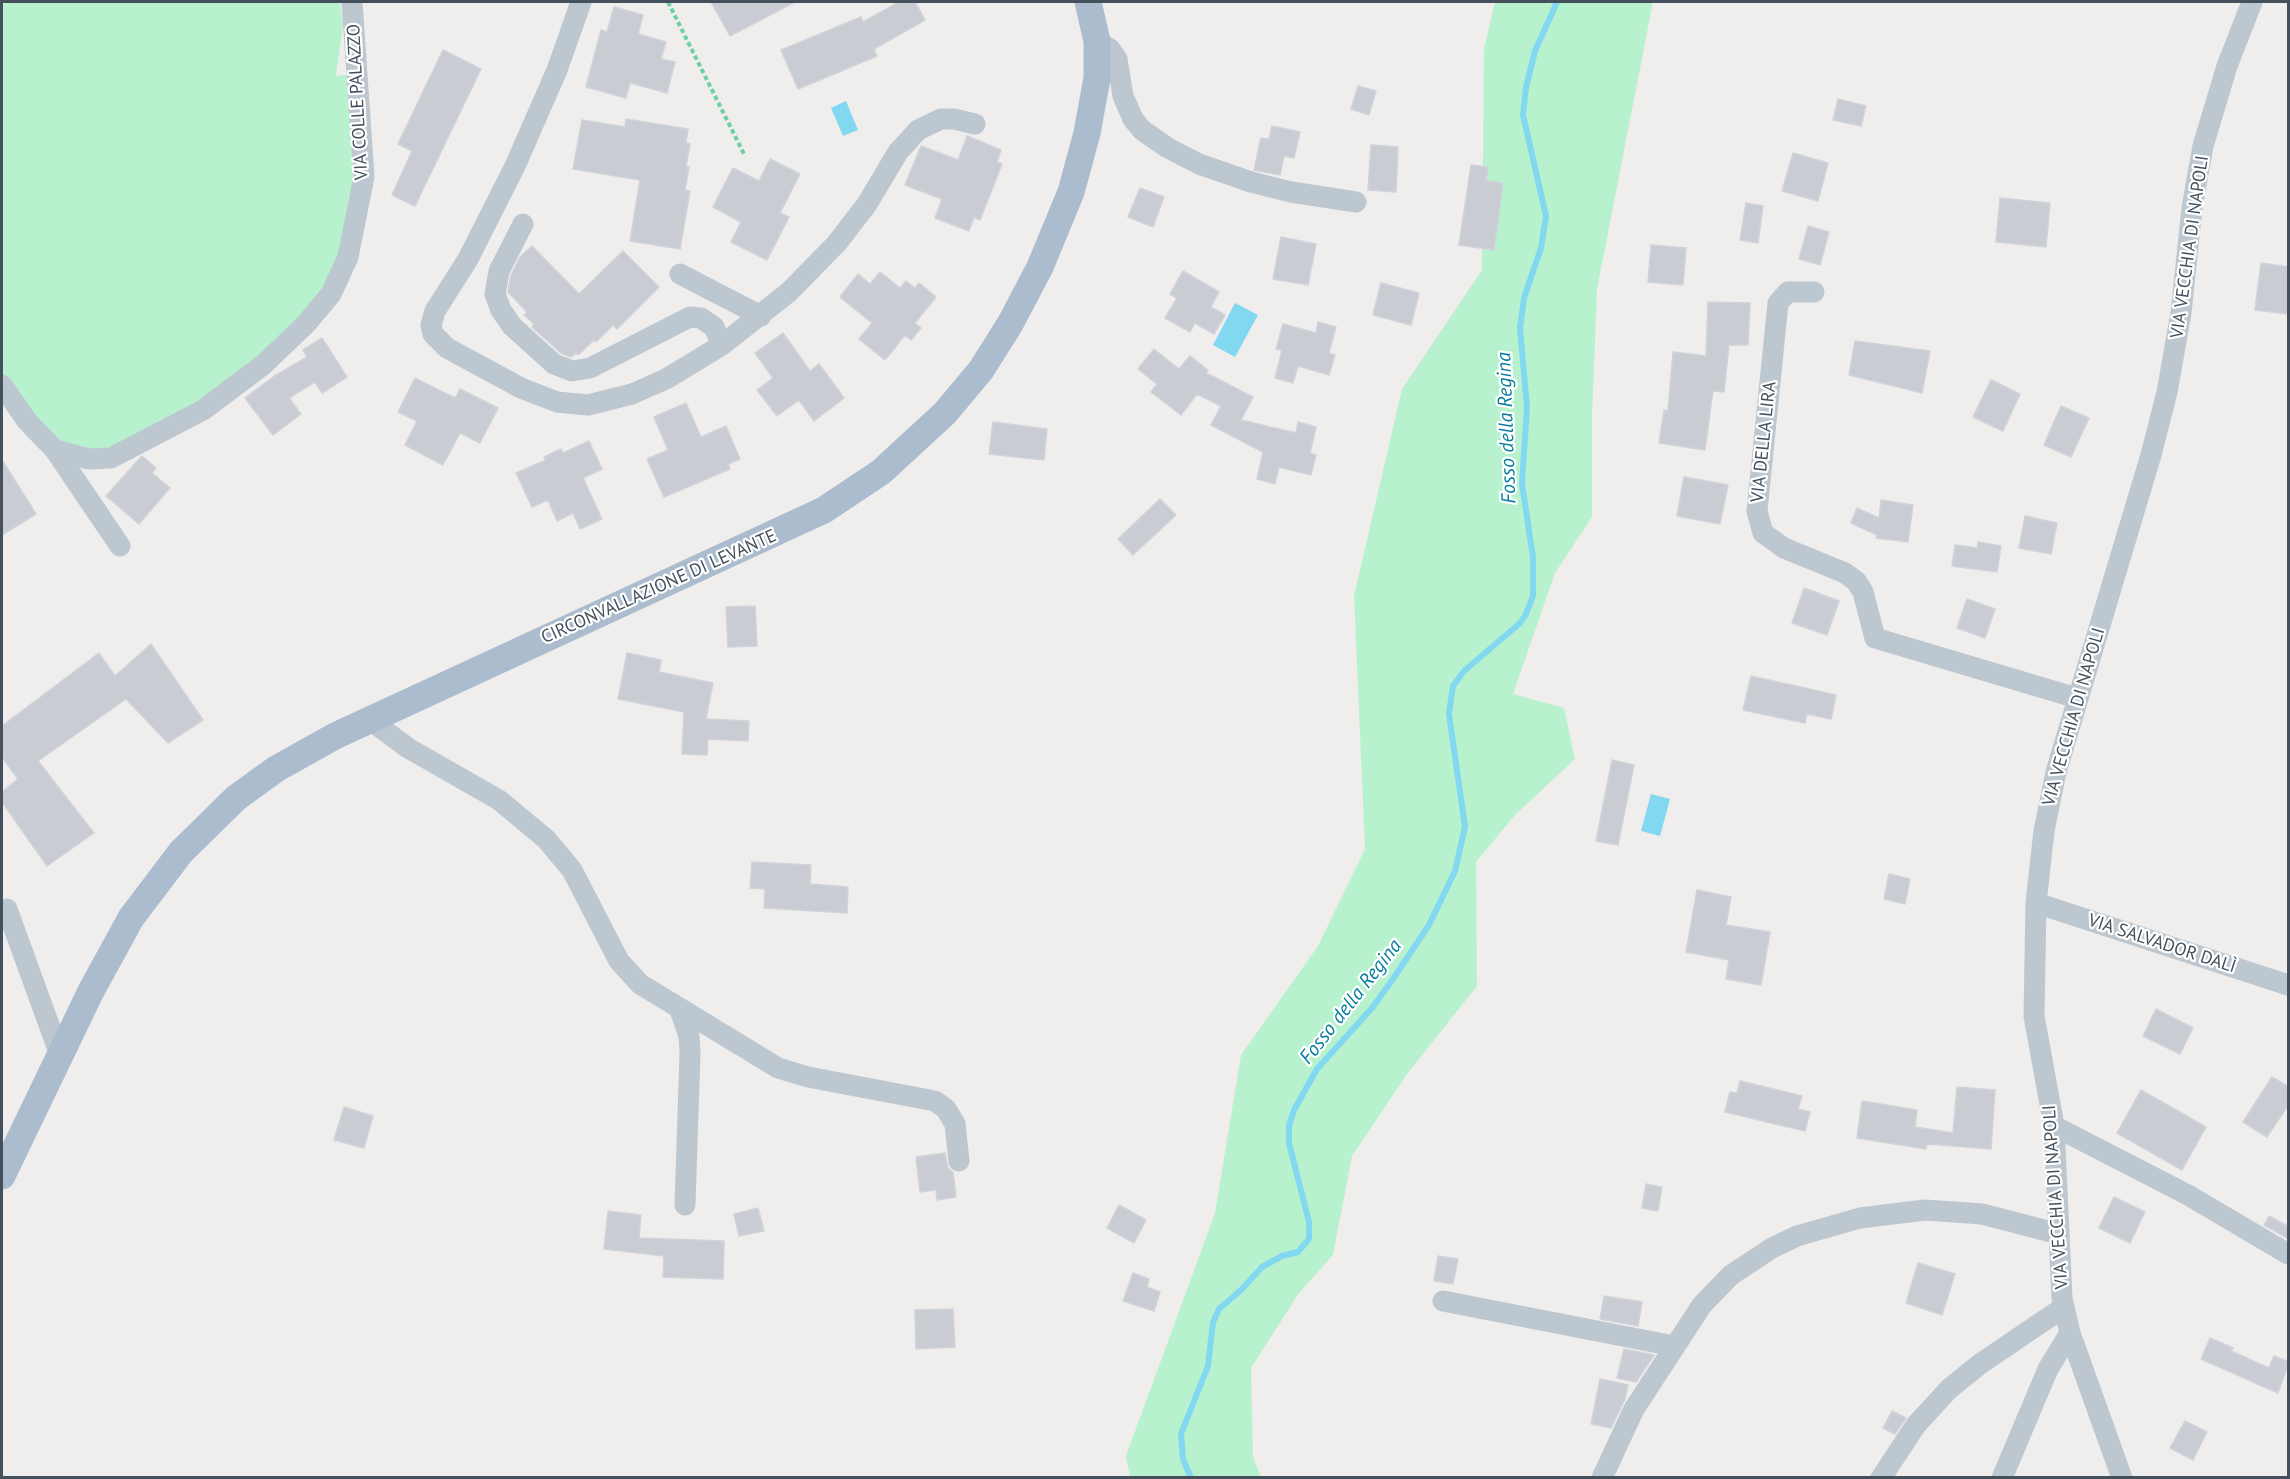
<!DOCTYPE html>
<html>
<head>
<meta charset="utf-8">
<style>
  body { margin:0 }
  #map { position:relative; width:2290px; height:1479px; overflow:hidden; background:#f0eded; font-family:"PT Sans",sans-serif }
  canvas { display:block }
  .frame { position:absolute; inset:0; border:3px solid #44505b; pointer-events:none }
</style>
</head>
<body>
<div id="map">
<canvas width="2290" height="1479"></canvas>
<div class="frame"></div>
</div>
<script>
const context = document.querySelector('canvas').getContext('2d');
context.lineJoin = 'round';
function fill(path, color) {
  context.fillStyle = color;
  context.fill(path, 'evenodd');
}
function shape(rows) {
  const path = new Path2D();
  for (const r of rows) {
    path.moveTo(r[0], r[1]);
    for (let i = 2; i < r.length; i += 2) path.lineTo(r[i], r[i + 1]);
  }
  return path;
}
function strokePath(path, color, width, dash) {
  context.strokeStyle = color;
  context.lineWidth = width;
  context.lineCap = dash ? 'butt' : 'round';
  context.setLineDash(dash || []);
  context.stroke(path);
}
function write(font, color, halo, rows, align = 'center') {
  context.font = font + ' "PT Sans",sans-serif';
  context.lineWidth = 4.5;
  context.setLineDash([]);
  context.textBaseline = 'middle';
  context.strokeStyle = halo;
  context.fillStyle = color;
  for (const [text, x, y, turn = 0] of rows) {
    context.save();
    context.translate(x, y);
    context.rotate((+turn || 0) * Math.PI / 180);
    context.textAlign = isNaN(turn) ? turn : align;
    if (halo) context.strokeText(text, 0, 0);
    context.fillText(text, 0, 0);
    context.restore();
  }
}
fill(shape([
  [2,2,340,2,343,25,336,76,346,75,357,177,354,193,348,196,351,210,336,273,311,310,211,396,103,451,82,450,59,440,2,380],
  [1495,2,1653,2,1597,289,1592,416,1592,517,1555,573,1513,694,1564,708,1575,759,1515,815,1476,862,1477,986,1407,1074,1352,1156,1333,1255,1299,1293,1251,1368,1253,1457,1261,1477,1130,1477,1126,1456,1215,1213,1241,1055,1318,946,1365,849,1354,596,1402,389,1482,270,1484,49]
]), '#b7f1ce');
fill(shape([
  [846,101,858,130,843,136,831,108],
  [1235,303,1258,315,1235,357,1213,345],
  [1651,794,1670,799,1660,836,1641,831]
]), '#82d8f1');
strokePath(shape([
  [1191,1478,1183,1459,1181,1434,1208,1366,1213,1322,1219,1309,1242,1289,1262,1267,1282,1256,1298,1252,1309,1239,1309,1222,1289,1143,1289,1126,1294,1110,1317,1069,1372,1008,1393,979,1429,925,1455,871,1465,827,1449,714,1453,686,1464,671,1519,624,1525,616,1533,596,1533,557,1522,484,1527,407,1520,328,1524,298,1541,248,1546,216,1523,115,1526,87,1535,51,1557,2]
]), '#82d8f1', 6);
const building = shape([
  [711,2,795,2,730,36,711,2],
  [899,2,915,2,925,20,874,49,877,56,798,89,781,50,861,17,863,22,899,2],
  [614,7,643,15,638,34,666,42,661,59,675,62,667,93,630,83,626,98,586,87,601,30,607,32,614,7],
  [443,50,481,69,415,206,392,195,412,151,398,144,443,50],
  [1358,86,1376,91,1369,115,1351,109,1358,86],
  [1838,99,1866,106,1861,126,1833,120,1838,99],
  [626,119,688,129,686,143,690,144,686,166,689,167,685,190,690,191,680,249,630,241,640,180,573,169,582,120,625,127,626,119],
  [1272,126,1300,132,1294,158,1284,156,1280,175,1254,170,1261,138,1269,139,1272,126],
  [967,136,1001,150,997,162,1002,164,980,220,974,217,969,231,935,218,942,199,905,185,921,146,958,160,967,136],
  [1371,145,1398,147,1396,192,1368,190,1371,145],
  [1793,153,1828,163,1818,201,1782,191,1793,153],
  [770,159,800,174,780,213,789,217,767,260,731,242,741,222,713,207,733,168,759,181,770,159],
  [1471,165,1488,167,1486,181,1503,183,1494,250,1459,245,1471,165],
  [1140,188,1164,197,1153,227,1128,217,1140,188],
  [2000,198,2050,203,2046,247,1996,242,2000,198],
  [1746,203,1763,206,1758,243,1740,240,1746,203],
  [1808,226,1829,232,1820,265,1799,259,1808,226],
  [1281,237,1316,244,1308,285,1273,279,1281,237],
  [1651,245,1686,248,1683,285,1648,282,1651,245],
  [532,246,579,294,623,251,659,287,617,329,613,325,596,342,594,340,578,355,576,353,571,357,561,353,532,327,534,324,524,315,527,312,508,292,511,275,520,257,532,246],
  [2261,263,2289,267,2289,314,2255,310,2261,263],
  [1183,271,1219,292,1211,307,1225,315,1214,334,1195,323,1190,332,1165,318,1177,298,1170,294,1183,271],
  [880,272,900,288,906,281,915,288,919,283,936,297,915,323,921,328,911,340,905,335,885,360,859,339,872,323,840,297,858,274,870,284,880,272],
  [1381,283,1419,293,1411,325,1373,315,1381,283],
  [1708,302,1750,303,1748,345,1729,345,1724,392,1713,391,1705,450,1659,443,1664,410,1668,411,1673,352,1706,356,1708,302],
  [1318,322,1336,327,1329,353,1335,355,1329,375,1298,366,1293,383,1275,378,1282,350,1276,349,1283,324,1316,333,1318,322],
  [783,333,810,371,819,364,844,398,814,421,799,400,777,416,757,390,773,378,755,353,783,333],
  [322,338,347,377,322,393,315,382,289,398,301,414,273,435,245,398,273,377,307,357,303,350,322,338],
  [1855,341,1930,351,1922,393,1849,375,1855,341],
  [1154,349,1179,369,1190,356,1208,370,1206,373,1253,397,1241,420,1296,433,1298,422,1316,427,1310,453,1316,455,1311,475,1279,467,1275,484,1257,479,1263,452,1211,425,1221,406,1197,394,1181,415,1151,392,1157,384,1138,369,1154,349],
  [415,378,455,398,460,389,498,408,480,443,460,433,443,465,405,445,417,421,398,412,415,378],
  [1991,380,2020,394,2003,431,1973,417,1991,380],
  [686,403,701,437,726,426,740,459,728,464,730,469,664,497,647,459,668,450,654,417,686,403],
  [2061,406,2089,418,2071,457,2044,445,2061,406],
  [993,422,1047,429,1044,460,989,454,993,422],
  [589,441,602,469,583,478,602,519,580,529,573,513,557,521,548,500,532,507,516,473,546,460,544,457,561,449,563,453,589,441],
  [142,456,156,468,152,473,170,488,139,524,106,496,142,456],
  [2,460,36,514,2,535,2,460],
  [1684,477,1728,485,1720,524,1677,516,1684,477],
  [1160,499,1176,515,1133,555,1118,539,1160,499],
  [1881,500,1913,505,1908,542,1876,538,1877,535,1851,523,1857,508,1879,518,1881,500],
  [2025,516,2057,523,2051,554,2019,548,2025,516],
  [1978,542,2001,546,1997,572,1952,566,1955,545,1977,548,1978,542],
  [1804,588,1839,601,1827,635,1792,623,1804,588],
  [1967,599,1995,609,1985,638,1957,628,1967,599],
  [755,606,757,646,728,647,726,607,755,606],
  [151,644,203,720,168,743,126,699,38,761,94,833,47,866,2,802,2,792,18,779,2,757,2,726,99,653,115,676,151,644],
  [627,653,661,660,659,672,713,683,706,719,749,721,748,741,708,739,707,755,682,754,684,712,618,699,627,653],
  [1751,676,1836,695,1831,719,1807,714,1805,723,1743,710,1751,676],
  [1612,760,1634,765,1618,845,1596,841,1612,760],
  [752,862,811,865,810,884,848,887,847,913,764,908,765,889,750,888,752,862],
  [1889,874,1910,879,1905,904,1884,899,1889,874],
  [1697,890,1731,897,1726,925,1770,932,1761,985,1726,979,1729,960,1686,952,1697,890],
  [2156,1009,2193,1028,2180,1054,2143,1036,2156,1009],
  [2272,1077,2289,1087,2289,1104,2267,1137,2243,1122,2272,1077],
  [1740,1081,1802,1096,1798,1109,1810,1112,1805,1131,1725,1112,1730,1092,1737,1093,1740,1081],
  [1957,1087,1995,1090,1991,1149,1927,1144,1926,1149,1857,1138,1862,1101,1917,1110,1915,1127,1953,1133,1957,1087],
  [2141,1090,2206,1127,2182,1170,2117,1133,2141,1090],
  [344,1107,373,1116,364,1148,334,1140,344,1107],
  [945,1153,948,1168,953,1172,956,1197,937,1200,936,1190,920,1192,916,1157,945,1153],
  [1646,1184,1662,1187,1658,1211,1642,1208,1646,1184],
  [2114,1197,2145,1212,2130,1243,2099,1228,2114,1197],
  [1119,1205,1146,1220,1134,1243,1107,1228,1119,1205],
  [758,1208,764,1231,739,1236,734,1214,758,1208],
  [608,1211,641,1215,639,1238,724,1241,723,1279,663,1277,664,1256,604,1249,608,1211],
  [2269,1216,2289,1227,2289,1239,2264,1225,2269,1216],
  [1438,1256,1458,1259,1453,1284,1434,1281,1438,1256],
  [1918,1263,1955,1274,1942,1315,1906,1303,1918,1263],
  [1133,1273,1149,1279,1147,1287,1160,1292,1154,1311,1123,1301,1133,1273],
  [1604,1296,1642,1302,1638,1326,1600,1319,1604,1296],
  [953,1309,955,1347,916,1349,915,1310,953,1309],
  [2210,1338,2233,1348,2231,1351,2269,1368,2274,1356,2289,1362,2278,1393,2201,1359,2210,1338],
  [1624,1349,1654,1355,1636,1382,1617,1378,1624,1349],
  [1600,1379,1628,1385,1625,1399,1611,1428,1591,1424,1600,1379],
  [1892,1411,1906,1418,1895,1434,1883,1428,1892,1411],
  [2185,1421,2207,1432,2193,1460,2170,1448,2185,1421]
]);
fill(building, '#c9ccd2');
strokePath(building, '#d0d3d9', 1.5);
strokePath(shape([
  [668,2,744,154]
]), '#6ed1a1', 4, [4.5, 3]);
strokePath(shape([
  [581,2,557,70,515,166,468,259,435,311,431,325,433,334,447,348,521,388,557,402,588,405,632,394,666,379,722,345,789,292,837,243,867,204,898,152,918,130,941,119,954,119,975,124],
  [1097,41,1110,49,1117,59,1123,96,1133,119,1142,130,1168,148,1199,164,1251,182,1291,192,1356,202],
  [523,224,499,271,495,294,501,310,512,326,554,364,572,371,590,368,690,317,701,318,714,327,722,345],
  [680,274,761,316],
  [1814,292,1788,292,1778,303,1757,511,1763,533,1784,548,1845,573,1856,581,1863,592,1875,638,2077,698],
  [2,385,27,421,55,450,120,546],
  [55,450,89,459,111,458,203,410,263,365,306,324,331,294,348,257,364,177,352,2],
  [369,719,408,748,499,800,546,839,572,870,619,961,640,984,778,1068,808,1077,935,1101,946,1109,955,1124,959,1161],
  [2036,903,2288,985],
  [7,909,60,1055],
  [680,1010,689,1036,690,1053,685,1205],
  [2054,1126,2188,1195,2288,1254],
  [1443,1301,1674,1346],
  [1602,1478,1634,1409,1702,1305,1731,1275,1772,1248,1797,1236,1860,1218,1925,1210,1982,1214,2059,1234],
  [1881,1478,1916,1425,1949,1389,1980,1364,2064,1307],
  [2002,1478,2048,1369,2070,1333],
  [2122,1478,2070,1333,2062,1298,2054,1126,2034,1016,2036,903,2044,831,2056,772,2151,455,2167,392,2181,313,2192,208,2203,146,2227,66,2252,2]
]), '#bcc7d0', 21);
strokePath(shape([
  [2,1176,91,991,131,918,181,852,236,798,276,769,335,736,824,510,881,472,945,413,981,370,1010,324,1040,267,1071,192,1087,133,1097,78,1097,41,1088,2]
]), '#aabcce', 27);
write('18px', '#44505b', '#fff', [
  ["VIA COLLE PALAZZO",358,102,-93],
  ["VIA VECCHIA DI NAPOLI",2190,247,-82],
  ["VIA DELLA LIRA",1764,442,-84],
  ["CIRCONVALLAZIONE DI LEVANTE",659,587,-24],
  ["VIA VECCHIA DI NAPOLI",2074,717,-74],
  ["VIA SALVADOR DALÌ",2162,944,18],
  ["VIA VECCHIA DI NAPOLI",2056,1197,-94]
]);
write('italic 20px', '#057d9f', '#fff', [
  ["Fosso della Regina",1507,428,-92],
  ["Fosso della Regina",1351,1002,-52]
]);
</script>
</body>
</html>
